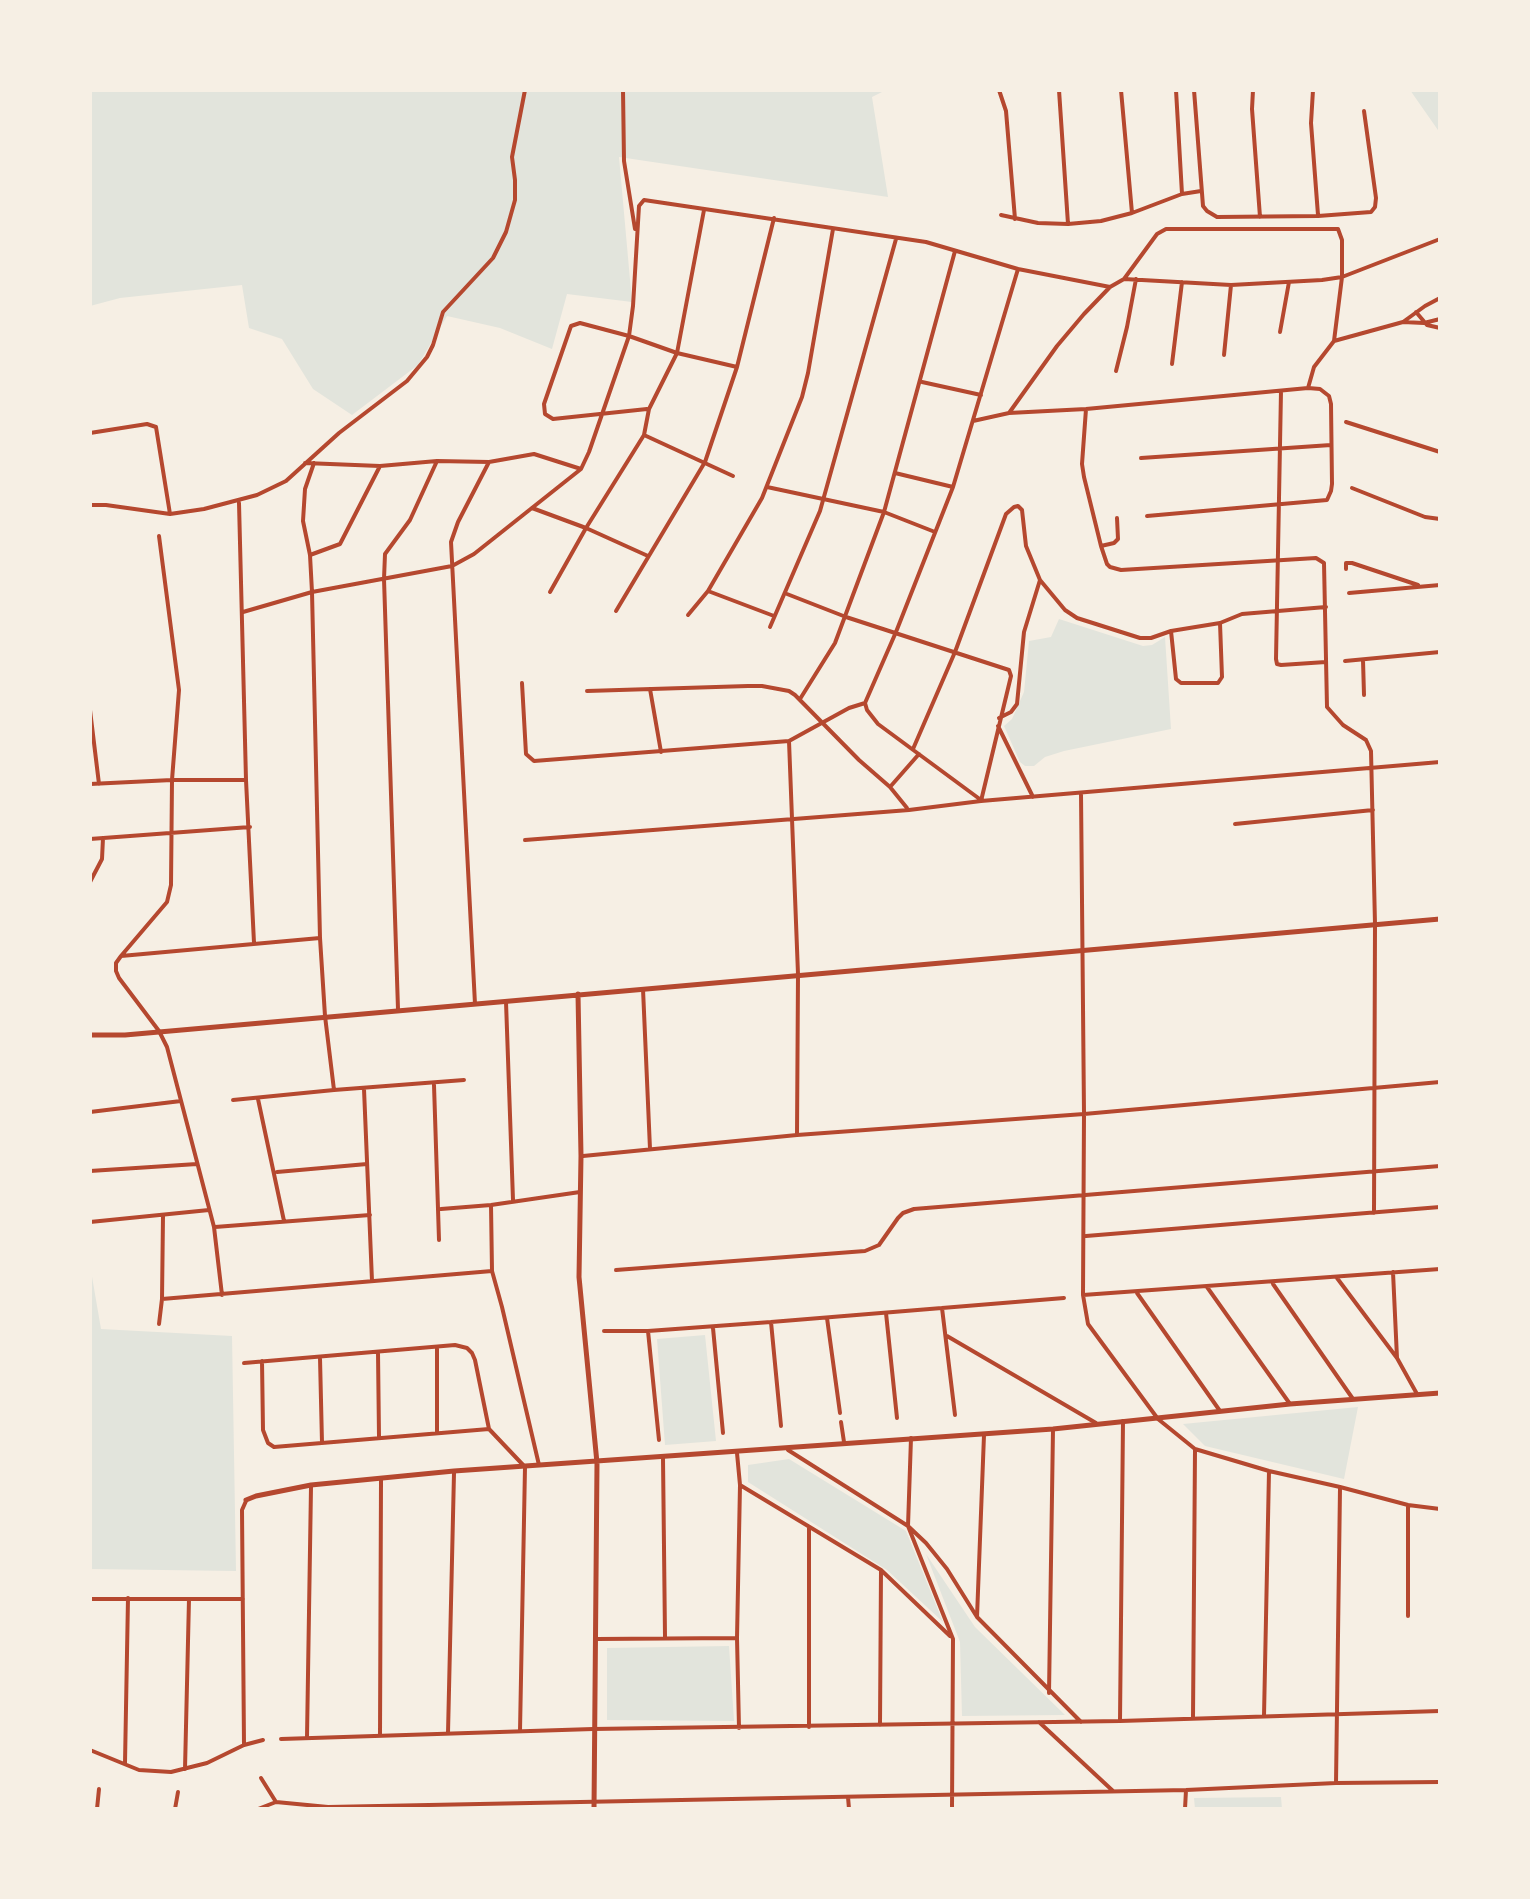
<!DOCTYPE html>
<html>
<head>
<meta charset="utf-8">
<style>
  body { margin:0 }
  #map { position:relative; width:1530px; height:1899px; overflow:hidden; background:#f6efe4; font-family:Arial,sans-serif }
  canvas { display:block }
  .frame { position:absolute; inset:0; border:92px solid #f6efe4; pointer-events:none }
</style>
</head>
<body>
<div id="map">
<canvas width="1530" height="1899"></canvas>
<div class="frame"></div>
</div>
<script>
const context = document.querySelector('canvas').getContext('2d');
context.lineJoin = 'round';
function fill(path, color) {
  context.fillStyle = color;
  context.fill(path, 'evenodd');
}
function shape(rows) {
  const path = new Path2D();
  for (const r of rows) {
    path.moveTo(r[0], r[1]);
    for (let i = 2; i < r.length; i += 2) path.lineTo(r[i], r[i + 1]);
  }
  return path;
}
function strokePath(path, color, width, dash) {
  context.strokeStyle = color;
  context.lineWidth = width;
  context.lineCap = dash ? 'butt' : 'round';
  context.setLineDash(dash || []);
  context.stroke(path);
}
fill(shape([
  [90,90,886,90,872,97,888,197,619,157,632,302,567,294,552,349,500,328,447,316,418,365,352,415,313,389,282,339,249,328,242,285,120,298,90,306],
  [1410,90,1440,90,1440,133],
  [1059,619,1143,646,1152,645,1165,637,1171,729,1064,751,1045,757,1034,766,1025,766,1020,762,1004,726,1012,719,1024,692,1029,641,1051,637],
  [90,1265,101,1329,232,1336,236,1571,90,1569],
  [705,1335,716,1441,665,1445,657,1339],
  [1358,1407,1344,1479,1205,1446,1183,1424],
  [789,1459,906,1531,943,1622,887,1570,748,1482,748,1465],
  [926,1554,975,1627,1065,1715,962,1716,960,1642],
  [729,1646,734,1721,607,1720,607,1648],
  [1281,1797,1282,1809,1195,1809,1194,1798]
]), '#e2e4dc');
strokePath(shape([
  [623,90,624,161,635,229],
  [999,90,1006,111,1015,219],
  [1059,90,1068,224],
  [1121,90,1132,213],
  [1176,90,1182,194],
  [1194,90,1203,206,1207,211,1217,217,1318,216,1371,212,1375,207,1376,198,1364,111],
  [1253,90,1252,109,1260,217],
  [1313,90,1311,123,1318,215],
  [1001,215,1038,223,1068,224,1101,221,1132,213,1182,194,1201,191],
  [1124,279,1231,285,1322,280,1342,277,1440,239],
  [1416,312,1427,325,1440,328],
  [1403,322,1425,306,1440,298],
  [1280,332,1289,282],
  [1224,355,1231,285],
  [1172,364,1182,282],
  [1116,371,1127,327,1136,279],
  [922,382,981,395],
  [1308,388,1314,367,1334,341,1403,322,1424,323,1440,319],
  [1281,391,1276,659,1277,664,1281,665,1326,662],
  [647,409,553,419,545,414,544,404,571,326,580,323,629,336,677,353,737,367],
  [1086,409,1082,464,1084,477,1101,546,1107,564,1110,567,1121,570,1316,558,1324,563,1327,707,1343,725,1366,740,1371,751,1375,924,1374,1213],
  [1009,413,1057,346,1084,314,1110,287,1124,279,1157,234,1166,229,1338,229,1342,240,1342,277,1334,341],
  [973,421,1009,413,1086,409,1308,388,1320,389,1329,396,1331,404,1332,484,1331,491,1327,500,1147,516],
  [1346,422,1440,452],
  [90,433,147,424,156,427,170,514],
  [644,435,733,476],
  [1141,458,1331,445],
  [305,463,380,466,437,461,489,462,534,454,581,469],
  [314,463,305,489,303,521,310,555,312,592,320,938,325,1016,334,1090],
  [895,473,953,487],
  [767,487,884,512,935,532],
  [1352,488,1425,517,1440,519],
  [239,503,246,780,254,943],
  [90,505,106,505,170,514,204,509,257,495,286,481,339,433,407,381,427,357,433,345,443,312,493,258,506,232,515,200,515,180,512,157,525,90],
  [532,508,586,528,648,556],
  [159,536,179,690,172,780,171,885,167,902,121,956,116,963,116,971,119,978,159,1031,167,1047,214,1227,222,1295],
  [1101,546,1114,543,1118,539,1117,518],
  [310,555,340,544,380,466],
  [1346,569,1346,563,1352,563,1418,585],
  [708,591,774,616],
  [550,592,586,528,644,435,649,409,677,353,704,210],
  [1349,593,1440,585],
  [787,594,846,617,1009,670,1011,676,981,801],
  [616,611,705,462,737,367,774,218],
  [243,612,312,592,452,566,474,554,581,469,589,452,629,336,633,306,639,206,644,200,926,242,1018,269,1110,287],
  [688,615,708,591,762,498,802,397,808,373,833,229],
  [770,627,820,511,896,239],
  [1171,631,1176,679,1181,683,1218,683,1222,677,1220,623],
  [1363,660,1364,695],
  [1345,661,1440,652],
  [522,683,526,754,534,761,789,741],
  [650,689,661,752],
  [587,691,748,686,762,686,789,691,795,695,859,760,890,787],
  [800,699,835,643,884,512,955,251],
  [865,703,896,632,953,487,1018,269],
  [90,710,99,784],
  [999,718,1011,712,1017,704,1024,632,1040,580],
  [998,726,1033,797],
  [913,749,955,652,1006,514,1014,507,1018,506,1022,510,1026,546,1040,580,1065,610,1077,618,1140,638,1151,638,1171,631,1220,623,1242,614,1326,607],
  [90,784,172,780,246,780],
  [1081,793,1084,1114,1083,1295,1088,1324,1158,1419,1195,1449,1269,1471,1340,1487,1408,1505,1440,1509],
  [907,808,890,787,919,754],
  [1235,824,1373,810],
  [90,839,250,827],
  [525,840,909,810,981,801,1440,762],
  [90,882,102,859,103,838],
  [121,956,320,938],
  [643,989,650,1149],
  [506,1002,513,1200],
  [475,1004,451,542,458,522,489,462],
  [398,1009,384,579,385,554,410,520,437,461],
  [434,1085,439,1240],
  [364,1089,372,1281],
  [258,1099,284,1221],
  [233,1100,334,1090,464,1080],
  [90,1112,181,1101],
  [797,1135,798,974,789,741,849,708,865,703,867,710,878,724,981,800],
  [583,1156,797,1135,1084,1114,1440,1082],
  [90,1171,197,1164],
  [277,1172,367,1164],
  [491,1205,492,1271,502,1307,539,1465],
  [441,1209,491,1205,580,1192],
  [90,1222,209,1210],
  [215,1227,370,1215],
  [1086,1236,1440,1207],
  [616,1270,865,1251,879,1245,898,1218,903,1213,914,1209,1440,1166],
  [1393,1272,1397,1358,1417,1394],
  [1337,1278,1397,1358],
  [1273,1284,1353,1399],
  [1207,1287,1290,1404],
  [1137,1293,1220,1411],
  [1083,1295,1440,1269],
  [162,1299,492,1271],
  [942,1308,955,1415],
  [886,1313,897,1418],
  [827,1318,840,1413],
  [771,1322,781,1426],
  [159,1324,162,1299,163,1216],
  [713,1328,723,1433],
  [604,1331,648,1331,771,1322,1064,1298],
  [648,1331,659,1440],
  [947,1336,1096,1423],
  [437,1348,437,1433],
  [378,1352,379,1437],
  [320,1358,322,1443],
  [262,1361,263,1430,268,1443,274,1447,489,1429],
  [244,1363,455,1345,467,1348,472,1353,475,1360,489,1429,525,1467,520,1731],
  [841,1422,844,1442],
  [911,1438,908,1526,953,1639,952,1809],
  [788,1450,908,1526,926,1543,947,1569,977,1617,1081,1722],
  [737,1453,740,1485,737,1638,739,1728],
  [663,1458,665,1637],
  [740,1485,881,1570,950,1636],
  [90,1599,243,1599],
  [1408,1616,1408,1506],
  [977,1617,984,1435],
  [597,1639,737,1638],
  [1049,1693,1053,1429],
  [1264,1716,1269,1471],
  [1193,1718,1195,1449],
  [1120,1721,1123,1421],
  [1039,1722,1113,1791],
  [880,1725,881,1570],
  [809,1727,809,1527],
  [448,1733,454,1473],
  [380,1736,381,1480],
  [307,1737,311,1487],
  [281,1739,593,1729,1120,1721,1440,1711],
  [244,1745,242,1510,246,1501],
  [90,1750,139,1770,171,1772,207,1763,244,1745,263,1740],
  [125,1763,128,1598],
  [185,1769,189,1599],
  [1336,1783,1340,1488],
  [848,1797,849,1809],
  [276,1802,328,1807,1186,1790,1336,1783,1440,1782],
  [97,1809,99,1789],
  [175,1809,178,1792],
  [258,1809,276,1802,261,1778],
  [1185,1809,1186,1790]
]), '#b5482f', 4);
strokePath(shape([
  [578,994,581,1156,579,1277,597,1463,594,1809],
  [90,1035,125,1035,1440,919],
  [246,1500,256,1496,311,1485,454,1471,1053,1429,1290,1404,1440,1393]
]), '#b5482f', 5);
</script>
</body>
</html>
